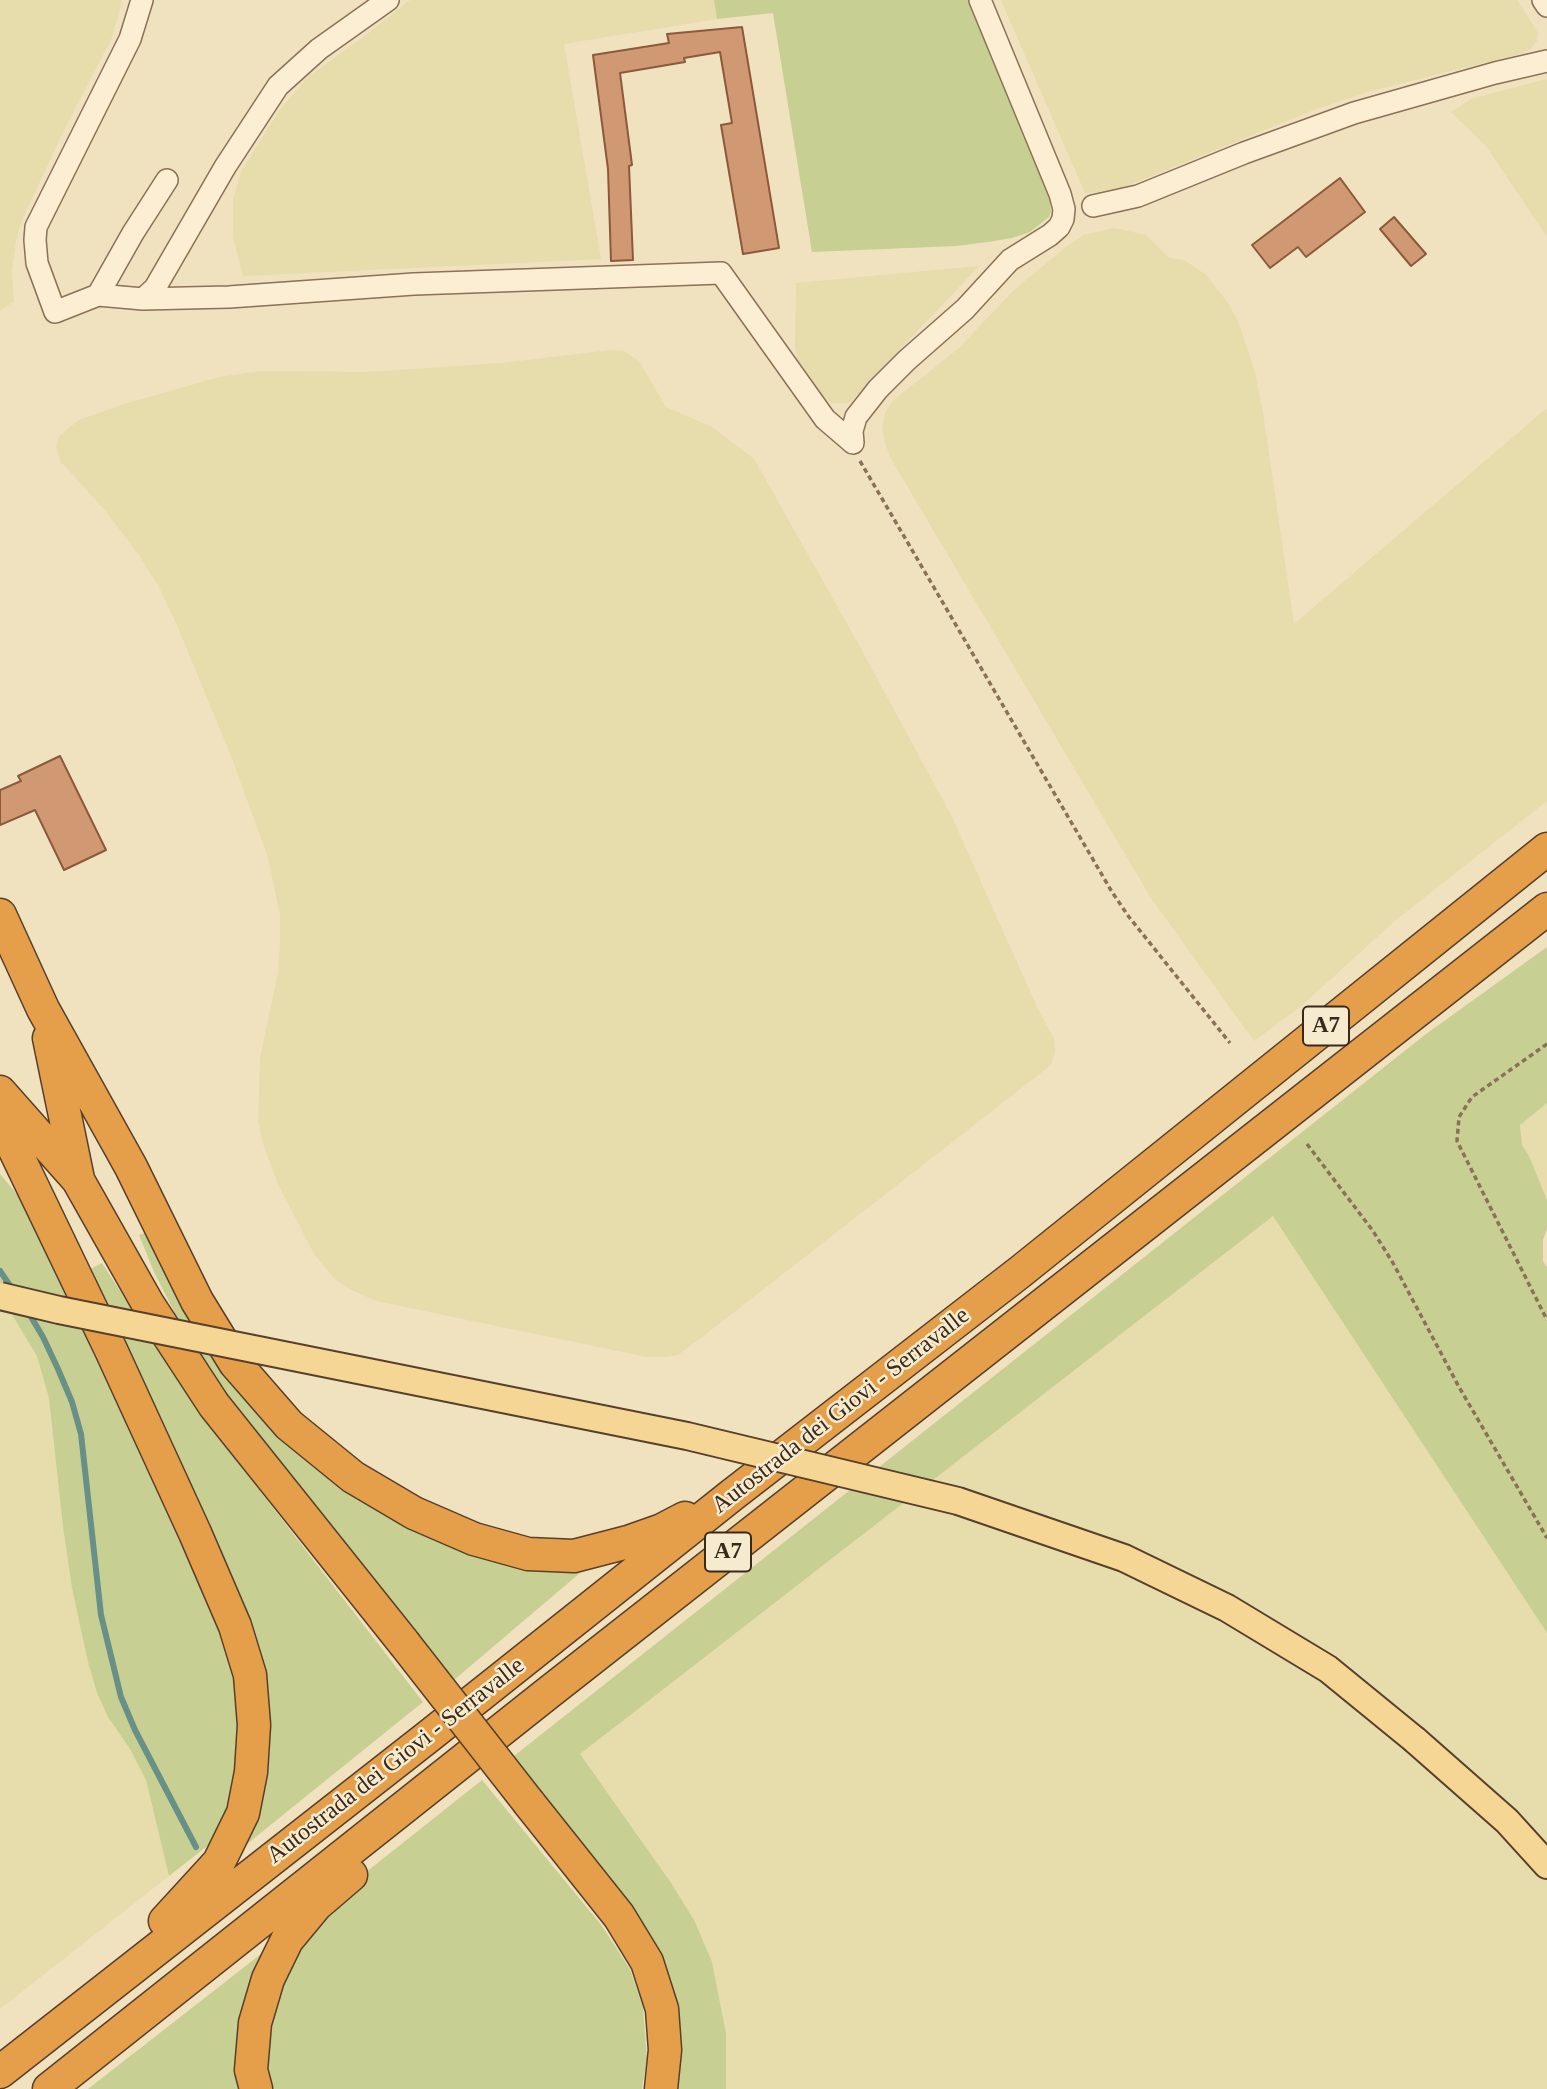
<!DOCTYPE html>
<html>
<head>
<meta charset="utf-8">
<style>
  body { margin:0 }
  canvas { display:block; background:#f0e1bf }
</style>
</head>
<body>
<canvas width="1547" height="2089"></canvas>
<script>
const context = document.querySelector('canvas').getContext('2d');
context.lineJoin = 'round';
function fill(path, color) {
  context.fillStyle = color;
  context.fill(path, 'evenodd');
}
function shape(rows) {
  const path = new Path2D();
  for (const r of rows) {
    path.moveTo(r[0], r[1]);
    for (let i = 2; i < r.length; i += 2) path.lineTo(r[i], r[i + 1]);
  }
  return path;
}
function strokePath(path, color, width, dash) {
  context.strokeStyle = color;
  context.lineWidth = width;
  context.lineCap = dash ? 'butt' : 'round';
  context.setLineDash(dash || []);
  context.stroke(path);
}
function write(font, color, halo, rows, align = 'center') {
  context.font = font + ' "Times New Roman",serif';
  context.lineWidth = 5;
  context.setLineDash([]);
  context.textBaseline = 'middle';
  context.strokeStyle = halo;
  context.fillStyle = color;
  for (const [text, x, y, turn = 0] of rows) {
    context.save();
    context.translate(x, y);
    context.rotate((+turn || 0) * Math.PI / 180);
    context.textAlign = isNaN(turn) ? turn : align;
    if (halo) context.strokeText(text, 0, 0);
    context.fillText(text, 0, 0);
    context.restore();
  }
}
fill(shape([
  [0,0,121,0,121,6,111,40,65,128,22,220,16,241,12,271,14,302,0,310],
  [410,0,714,0,717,19,564,44,601,259,243,276,233,237,233,200,241,172,258,144,279,111,308,77,370,32],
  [1001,0,1517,0,1538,33,1537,41,1530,49,1523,53,1371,91,1314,110,1117,190,1085,193],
  [1547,79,1547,237,1486,146,1451,112,1471,99],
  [1114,228,1146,235,1169,258,1184,260,1205,274,1228,303,1238,321,1255,372,1263,413,1294,624,1547,408,1547,801,1397,919,1300,1007,1254,1041,1151,898,890,457,885,443,882,427,886,411,894,400,959,348,1014,290,1066,247,1084,235],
  [979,266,849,403,832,403,824,399,814,390,799,367,795,347,796,283],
  [611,350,624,351,639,361,666,407,712,427,754,459,859,645,952,817,1037,1007,1054,1039,1055,1052,1051,1065,706,1334,678,1355,664,1357,647,1357,376,1301,348,1288,335,1279,314,1254,278,1184,264,1147,258,1121,260,1058,278,973,280,944,280,915,268,857,231,756,177,625,159,587,139,555,104,509,60,461,56,446,59,436,79,420,124,404,220,377,261,371,367,372,502,363],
  [1547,1103,1547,1200,1529,1156,1522,1145,1520,1124],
  [1273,1215,1547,1633,1547,2089,726,2089,726,2033,712,1962,580,1754],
  [0,1296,38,1356,49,1398,63,1527,72,1588,88,1662,97,1693,108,1717,130,1749,146,1780,169,1876,0,2009]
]), '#e6dcac');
fill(shape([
  [714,0,968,0,1049,194,1051,211,1049,217,1030,232,1012,238,988,242,956,246,812,252,773,13,717,19],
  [1547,947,1547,1103,1520,1125,1522,1145,1529,1156,1547,1200,1547,1229,1543,1240,1543,1261,1547,1267,1547,1633,1273,1216,580,1754,671,1883,694,1920,712,1962,726,2033,726,2089,675,2089,678,2018,667,1969,644,1926,514,1756,1426,1034],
  [0,1174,37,1218,215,1608,245,1711,235,1800,211,1843,169,1876,146,1780,130,1749,108,1717,97,1693,88,1662,72,1588,63,1527,49,1398,37,1356,0,1295],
  [154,1230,192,1312,352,1489,587,1567,454,1680,227,1399,194,1351,154,1272,139,1235],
  [102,1263,192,1403,423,1702,242,1848,256,1814,268,1771,271,1729,263,1675,88,1270],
  [482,1780,602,1926,630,1969,643,2007,647,2058,642,2089,270,2089,263,2049,295,1945,331,1900],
  [261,1954,249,1992,244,2089,88,2089]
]), '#c8cf93');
strokePath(shape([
  [0,1271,13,1290],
  [27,1310,43,1337,58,1369,72,1402,81,1434,101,1615,121,1697,135,1730,196,1847]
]), '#699086', 6);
const building = shape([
  [742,27,779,248,743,254,721,125,732,123,720,52,684,58,685,62,620,73,632,165,629,166,633,260,611,261,608,169,593,55,669,43,667,34,742,27],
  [1340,178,1365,212,1306,257,1298,247,1270,268,1252,245,1340,178],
  [1394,217,1426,254,1411,266,1380,229,1394,217],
  [60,756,106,850,64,870,35,810,0,825,0,790,21,781,18,776,60,756]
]);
fill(building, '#d09973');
strokePath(building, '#8a5a3b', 2);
const minor = shape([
  [142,0,130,39,36,227,35,240,37,263,55,312,98,295,143,299,229,297,414,284,721,273,825,419,853,443],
  [1543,0,1547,6],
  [1093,206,1138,196,1244,153,1354,113,1495,73,1547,61],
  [98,295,133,233,167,180],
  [143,299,155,288,225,167,278,86,319,49,388,0],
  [853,443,852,431,856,417,878,389,907,360,965,309,1010,260,1050,235,1059,227,1063,219,1064,209,1060,194,980,0]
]);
const major = shape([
  [1415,1740,1507,1821,1547,1865]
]);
const highway = shape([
  [0,915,43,1009,131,1167,197,1301,235,1363,289,1425,353,1477,414,1513,474,1539,528,1554,574,1556,628,1542,662,1530,685,1518],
  [49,1038,78,1179],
  [0,1092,78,1180,148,1304,214,1405,404,1643],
  [0,1119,111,1350,195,1533,235,1626,250,1675,254,1725,251,1772,243,1813,219,1862,165,1921],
  [529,1803,619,1916,647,1962,662,2009,665,2050,661,2089],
  [0,2072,429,1736,732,1495,1020,1272,1547,849],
  [49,2089,548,1693,1547,909],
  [256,2089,251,2070,255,2023,268,1979,287,1940,316,1905,351,1875]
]);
strokePath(minor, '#8a7157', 24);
strokePath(major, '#573f2b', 30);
strokePath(highway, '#573f2b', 35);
strokePath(shape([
  [860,461,1112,892,1129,917,1230,1043],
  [1547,1044,1472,1097,1459,1117,1457,1141,1547,1320],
  [1307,1144,1373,1231,1393,1263,1459,1387,1547,1538]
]), '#8a7157', 3.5, [5, 3.5]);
strokePath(minor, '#fbeed3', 21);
strokePath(major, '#f6d694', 26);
strokePath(highway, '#e59f4a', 32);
const majorBridge = shape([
  [0,1296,59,1310,687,1436,958,1501,1124,1558,1227,1608,1328,1669,1415,1740]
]);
const highwayBridge = shape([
  [404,1643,529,1803]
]);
strokePath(majorBridge, '#573f2b', 30, []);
strokePath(highwayBridge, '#573f2b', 35, []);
strokePath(majorBridge, '#f6d694', 26);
strokePath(highwayBridge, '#e59f4a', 32);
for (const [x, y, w] of [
  [1326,1026,46],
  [728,1552,46]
]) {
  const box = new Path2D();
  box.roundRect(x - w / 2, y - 19.5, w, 39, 5);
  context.fillStyle = '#f7ebcf';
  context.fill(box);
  strokePath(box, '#38291c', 2);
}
write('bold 23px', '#38291c', null, [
  ["A7",1326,1026],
  ["A7",728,1552]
]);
write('24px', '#38291c', '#f7ebcf', [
  ["Autostrada dei Giovi - Serravalle",841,1411,-38],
  ["Autostrada dei Giovi - Serravalle",396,1761,-38]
]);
</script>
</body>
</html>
